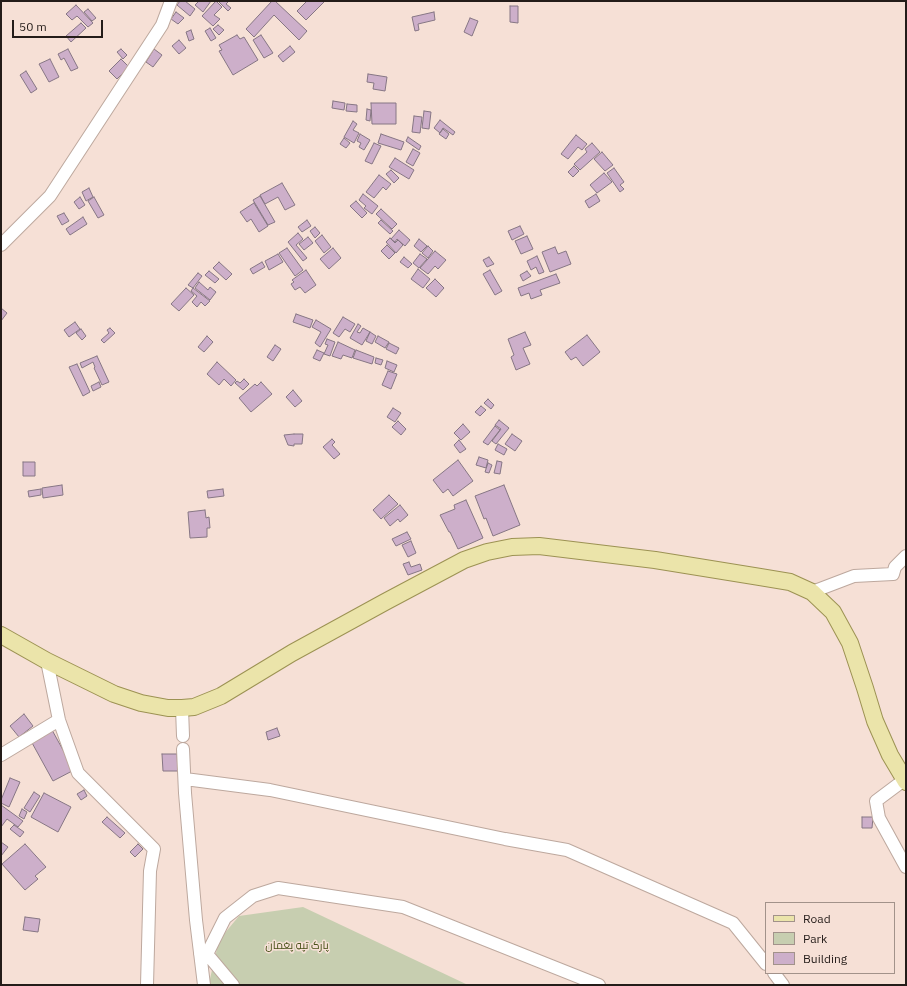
<!DOCTYPE html>
<html>
<head>
<meta charset="utf-8">
<style>
  body { margin:0 }
  #map { position:relative; width:907px; height:986px; overflow:hidden; background:#f6e0d6; font-family:"IBM Plex Sans",sans-serif }
  canvas { display:block }
  .frame { position:absolute; inset:0; border:2px solid #241c19; pointer-events:none }
  .legend { position:absolute; left:765px; top:902px; width:130px; height:72px; box-sizing:border-box; background:#f6e0d6; border:1px solid #a2928a; margin:0; padding:5px 7px; list-style:none; font-size:12px; color:#241c19 }
  .legend li { display:flex; align-items:center; gap:8px; height:20px }
  .legend b { width:20px; border:1px solid #a2928a }
  .scale { position:absolute; left:12px; top:20px; width:91px; height:18px; box-sizing:border-box; border:2px solid #241c19; border-top:0; padding-left:5px; font-size:12px; line-height:14px; white-space:nowrap; color:#241c19; -webkit-text-stroke:3px #f6e0d6; paint-order:stroke }
</style>
</head>
<body>
<div id="map">
<canvas width="907" height="986"></canvas>
<div class="frame"></div>
<ul class="legend">
<li><b style="height:5px;background:#ebe4aa"></b>Road</li>
<li><b style="height:11px;background:#c7ceb0"></b>Park</li>
<li><b style="height:11px;background:#cdafca"></b>Building</li>
</ul>
<div class="scale">50 m</div>
</div>
<script>
const context = document.querySelector('canvas').getContext('2d');
context.lineJoin = 'round';
function fill(path, color) {
  context.fillStyle = color;
  context.fill(path, 'evenodd');
}
function shape(rows) {
  const path = new Path2D();
  for (const r of rows) {
    path.moveTo(r[0], r[1]);
    for (let i = 2; i < r.length; i += 2) path.lineTo(r[i], r[i + 1]);
  }
  return path;
}
function strokePath(path, color, width, dash) {
  context.strokeStyle = color;
  context.lineWidth = width;
  context.lineCap = dash ? 'butt' : 'round';
  context.setLineDash(dash || []);
  context.stroke(path);
}
function write(font, color, halo, rows, align = 'center') {
  context.font = font + ' "IBM Plex Sans",Cairo,sans-serif';
  context.lineWidth = 3;
  context.setLineDash([]);
  context.textBaseline = 'middle';
  context.strokeStyle = halo;
  context.fillStyle = color;
  for (const [text, x, y, turn = 0] of rows) {
    context.save();
    context.translate(x, y);
    context.rotate((+turn || 0) * Math.PI / 180);
    context.textAlign = isNaN(turn) ? turn : align;
    if (halo) context.strokeText(text, 0, 0);
    context.fillText(text, 0, 0);
    context.restore();
  }
}
fill(shape([
  [303,907,468,985,210,985,209,983,219,940,239,916]
]), '#c7ceb0');
const building = shape([
  [180,1,185,1,195,9,190,16,177,5,180,1],
  [199,1,211,1,203,12,195,5,199,1],
  [216,1,222,7,214,15,220,19,213,26,202,16,216,1],
  [218,1,229,1,226,4,231,8,228,11,218,1],
  [272,1,275,1,307,31,299,40,274,15,254,37,246,29,272,1],
  [307,1,325,1,306,20,297,11,307,1],
  [76,5,93,23,88,27,77,16,72,20,66,14,76,5],
  [510,6,518,6,518,23,510,22,510,6],
  [88,9,96,18,92,21,84,12,88,9],
  [176,12,184,18,178,24,171,19,176,12],
  [434,12,435,20,418,24,419,30,415,31,412,17,434,12],
  [470,18,478,21,472,36,464,32,470,18],
  [81,23,86,28,71,42,66,36,81,23],
  [218,25,224,30,219,35,213,29,218,25],
  [210,28,216,38,211,41,205,31,210,28],
  [191,30,194,39,189,41,186,32,191,30],
  [237,35,240,39,244,37,258,60,233,75,219,51,222,50,219,45,237,35],
  [261,35,273,53,264,58,253,40,261,35],
  [179,40,186,48,179,54,172,46,179,40],
  [290,46,295,52,283,62,278,56,290,46],
  [68,49,78,68,71,71,64,58,61,60,58,54,68,49],
  [121,49,127,55,123,59,117,52,121,49],
  [154,49,162,55,153,67,146,62,154,49],
  [50,59,59,77,49,82,39,64,50,59],
  [121,59,129,67,117,79,109,71,121,59],
  [26,71,37,89,31,93,20,75,26,71],
  [368,74,387,77,385,91,373,89,374,83,367,82,368,74],
  [333,101,345,103,344,110,332,108,333,101],
  [371,103,396,103,396,124,372,124,371,103],
  [347,104,357,105,357,112,346,111,347,104],
  [367,109,371,110,370,121,366,120,367,109],
  [424,111,431,112,429,129,422,128,424,111],
  [414,116,422,117,420,133,412,132,414,116],
  [440,120,455,132,453,135,443,128,440,133,434,128,440,120],
  [353,121,357,124,353,130,359,133,354,143,344,137,353,121],
  [443,129,449,134,446,139,439,134,443,129],
  [360,134,370,140,364,150,359,147,361,143,357,141,360,134],
  [381,134,404,142,401,150,378,143,381,134],
  [576,135,587,144,582,150,578,147,568,159,561,154,576,135],
  [408,137,421,146,419,150,406,141,408,137],
  [344,138,350,143,346,148,340,144,344,138],
  [374,143,381,146,372,164,365,161,374,143],
  [592,143,600,152,580,170,574,164,587,152,585,149,592,143],
  [413,149,420,153,413,166,406,162,413,149],
  [602,152,613,165,605,171,594,159,602,152],
  [395,158,414,170,409,179,389,167,395,158],
  [574,166,579,171,573,177,568,172,574,166],
  [614,168,624,182,620,185,624,189,620,192,607,173,614,168],
  [391,170,399,178,394,183,386,174,391,170],
  [604,173,612,182,597,193,590,185,604,173],
  [379,175,391,184,386,190,383,187,374,198,366,192,379,175],
  [282,183,295,205,285,210,278,197,265,204,260,195,282,183],
  [89,188,93,197,86,201,82,192,89,188],
  [363,194,378,206,372,214,364,208,366,206,359,200,363,194],
  [596,194,600,201,589,208,585,201,596,194],
  [260,196,275,222,268,225,253,200,260,196],
  [80,197,85,205,79,209,74,202,80,197],
  [94,197,104,215,98,218,88,201,94,197],
  [356,201,367,213,362,218,350,206,356,201],
  [254,203,268,226,259,232,251,219,247,222,240,212,254,203],
  [381,209,397,224,392,229,376,214,381,209],
  [64,213,69,221,62,225,57,216,64,213],
  [83,217,87,224,70,235,66,229,83,217],
  [307,220,311,226,302,232,298,227,307,220],
  [381,220,393,231,390,234,378,223,381,220],
  [520,226,524,234,512,240,508,231,520,226],
  [315,227,320,233,315,238,310,231,315,227],
  [399,230,410,240,405,246,397,239,395,242,391,239,399,230],
  [298,233,303,239,296,245,307,258,303,261,288,242,298,233],
  [322,235,331,247,324,253,315,241,322,235],
  [527,236,533,249,521,254,515,241,527,236],
  [308,237,313,243,304,250,299,244,308,237],
  [390,238,395,243,398,240,403,245,396,253,386,242,390,238],
  [419,239,427,246,421,252,414,246,419,239],
  [387,245,395,253,389,259,381,251,387,245],
  [428,246,433,251,428,258,422,253,428,246],
  [555,247,558,254,566,251,571,264,550,272,542,252,555,247],
  [287,248,303,270,295,276,279,253,287,248],
  [333,248,341,258,329,269,320,259,333,248],
  [435,251,446,260,438,269,435,266,428,274,420,268,435,251],
  [278,254,283,262,269,270,265,261,278,254],
  [420,254,427,259,419,268,413,263,420,254],
  [537,256,544,272,539,274,536,267,531,270,527,261,537,256],
  [404,257,412,264,408,268,400,262,404,257],
  [489,257,494,264,487,267,483,260,489,257],
  [219,262,232,274,226,280,213,268,219,262],
  [262,262,265,267,253,274,250,269,262,262],
  [418,269,430,279,423,288,411,279,418,269],
  [306,270,316,285,305,293,300,287,295,290,291,284,294,282,292,280,306,270],
  [490,270,502,291,495,295,483,274,490,270],
  [209,271,219,279,215,283,205,275,209,271],
  [527,271,531,276,523,281,520,275,527,271],
  [198,273,202,276,193,288,188,285,198,273],
  [556,274,560,283,540,290,542,295,531,299,529,293,521,296,518,288,556,274],
  [435,279,444,288,436,297,426,288,435,279],
  [199,282,208,290,210,287,216,292,210,300,195,288,199,282],
  [186,288,194,295,179,311,171,304,186,288],
  [193,288,210,301,205,306,201,302,197,307,192,302,197,296,191,291,193,288],
  [1,308,7,313,1,321,1,308],
  [296,314,313,320,310,328,293,322,296,314],
  [343,317,355,324,350,332,345,329,339,337,333,333,343,317],
  [316,320,331,329,320,347,315,343,321,332,312,327,316,320],
  [75,322,80,329,69,337,64,330,75,322],
  [358,324,361,326,357,332,360,333,363,328,370,332,362,345,350,338,358,324],
  [110,328,115,333,104,343,101,340,109,333,107,330,110,328],
  [81,329,86,336,82,340,76,333,81,329],
  [370,332,376,336,372,344,366,341,370,332],
  [525,332,531,345,523,348,530,364,516,370,511,357,514,355,508,339,525,332],
  [587,335,600,352,583,366,576,357,571,360,565,352,587,335],
  [207,336,213,342,204,352,198,347,207,336],
  [378,336,389,342,385,348,375,342,378,336],
  [327,339,335,342,330,356,324,354,328,345,325,344,327,339],
  [338,342,355,350,352,358,343,355,341,359,332,356,338,342],
  [389,343,399,348,396,354,386,349,389,343],
  [275,345,281,349,273,361,267,357,275,345],
  [317,350,324,353,320,361,313,358,317,350],
  [356,350,374,357,372,364,353,358,356,350],
  [97,356,109,382,102,385,94,368,95,367,93,362,82,368,80,363,97,356],
  [376,358,383,360,381,365,375,363,376,358],
  [387,361,397,365,394,372,385,368,387,361],
  [217,362,236,380,231,386,224,379,219,385,207,374,217,362],
  [77,364,90,392,83,396,69,367,77,364],
  [388,371,397,374,391,389,382,385,388,371],
  [244,379,249,384,243,390,235,383,237,381,240,383,244,379],
  [99,382,101,387,93,391,91,386,99,382],
  [261,382,272,394,251,412,239,398,255,384,257,386,261,382],
  [293,390,302,401,295,407,286,397,293,390],
  [488,399,494,405,491,409,484,403,488,399],
  [481,406,486,410,480,416,475,412,481,406],
  [393,408,401,413,395,422,387,417,393,408],
  [499,420,509,428,496,444,492,441,501,429,495,425,499,420],
  [398,421,406,429,401,435,392,427,398,421],
  [463,424,470,432,461,440,454,433,463,424],
  [495,426,500,430,488,445,483,442,495,426],
  [294,434,303,434,302,444,294,444,294,446,288,445,284,435,294,434],
  [512,434,522,441,515,451,505,444,512,434],
  [332,439,335,442,332,445,340,454,334,459,323,447,332,439],
  [459,440,466,449,460,453,454,445,459,440],
  [498,444,507,449,504,455,495,450,498,444],
  [479,457,488,460,486,468,476,465,479,457],
  [458,460,473,481,453,496,448,489,443,493,433,480,458,460],
  [497,461,502,462,500,474,494,473,497,461],
  [23,462,35,462,35,476,23,476,23,462],
  [488,463,492,465,489,473,485,472,488,463],
  [62,485,63,495,43,498,42,488,62,485],
  [504,485,520,525,493,536,486,518,484,519,475,496,504,485],
  [41,489,41,495,29,497,28,491,41,489],
  [223,489,224,496,208,498,207,491,223,489],
  [389,495,398,504,381,519,373,510,389,495],
  [466,500,483,538,458,549,450,532,449,532,440,515,455,509,454,505,466,500],
  [400,505,408,515,400,522,398,519,390,526,384,518,400,505],
  [205,510,206,518,209,517,210,528,207,528,207,537,190,538,188,512,205,510],
  [407,532,411,539,396,546,392,539,407,532],
  [411,541,416,553,408,557,402,545,411,541],
  [409,562,411,567,420,564,422,570,408,575,403,564,409,562],
  [24,714,33,726,19,737,10,726,24,714],
  [277,728,280,736,268,740,266,732,277,728],
  [52,730,74,770,53,781,31,741,52,730],
  [162,754,177,754,178,771,163,771,162,754],
  [10,778,20,782,9,807,1,803,1,800,10,778],
  [84,790,87,796,81,800,77,794,84,790],
  [34,792,40,796,30,812,24,808,34,792],
  [44,793,71,807,58,832,31,817,44,793],
  [1,805,23,821,18,827,7,819,1,827,1,805],
  [22,809,27,812,24,819,19,816,22,809],
  [107,817,125,833,120,838,102,822,107,817],
  [862,817,873,817,872,828,862,828,862,817],
  [14,825,24,832,20,837,10,829,14,825],
  [1,842,8,847,1,856,1,842],
  [25,844,46,867,35,876,38,879,25,890,2,864,25,844],
  [138,844,143,849,135,857,130,852,138,844],
  [25,917,40,919,38,932,23,930,25,917]
]);
fill(building, '#cdafca');
strokePath(building, '#867684', 1);
const minor = shape([
  [1,245,50,196,162,25,171,1],
  [812,592,854,576,893,574,895,567,906,556],
  [47,661,59,720,78,773,154,849,150,871,147,985],
  [182,708,183,736],
  [183,749,185,793,196,920,204,985],
  [1,755,59,720],
  [185,779,270,790,505,839,567,850,733,923,766,964],
  [904,780,876,801,879,818,906,867],
  [200,954,207,954,233,985],
  [207,954,225,918,253,896,278,888,403,907,599,985],
  [774,973,783,985]
]);
const major = shape([
  [1,635,47,661,114,694,141,703,168,708,182,708,194,707,221,696,292,653,385,602,464,560,487,552,512,547,539,546,655,560,760,577,790,582,812,592,833,612,850,643,865,688,875,721,890,755,906,782]
]);
strokePath(minor, '#bda89e', 14);
strokePath(major, '#9c9253', 18);
strokePath(minor, '#fff', 12);
strokePath(major, '#ebe4aa', 16);
write('11px', '#475017', '#f6e0d6', [
  ["پارک تپهِ پغمان",297,946]
]);
</script>
</body>
</html>
